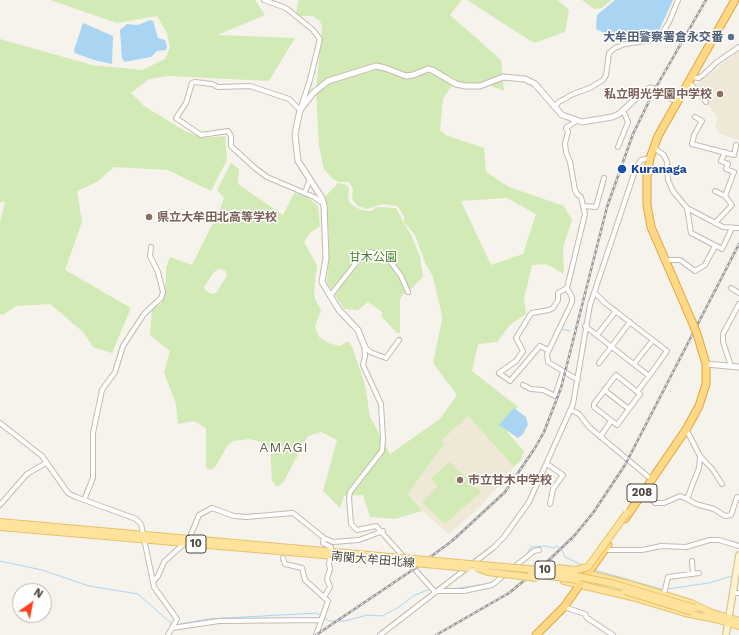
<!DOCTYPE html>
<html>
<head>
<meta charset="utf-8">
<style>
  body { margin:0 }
  #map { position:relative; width:739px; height:635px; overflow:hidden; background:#f6f3ec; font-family:"Work Sans",sans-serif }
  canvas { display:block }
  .north { position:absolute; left:12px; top:583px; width:40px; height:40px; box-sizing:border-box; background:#fff; border:1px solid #b7b4b0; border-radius:50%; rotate:33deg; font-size:11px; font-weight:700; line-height:16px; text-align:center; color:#4b4439 }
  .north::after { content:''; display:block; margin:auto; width:14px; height:18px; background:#fc3f1d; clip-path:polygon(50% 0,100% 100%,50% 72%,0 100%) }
</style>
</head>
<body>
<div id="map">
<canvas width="739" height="635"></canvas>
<div class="north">N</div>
</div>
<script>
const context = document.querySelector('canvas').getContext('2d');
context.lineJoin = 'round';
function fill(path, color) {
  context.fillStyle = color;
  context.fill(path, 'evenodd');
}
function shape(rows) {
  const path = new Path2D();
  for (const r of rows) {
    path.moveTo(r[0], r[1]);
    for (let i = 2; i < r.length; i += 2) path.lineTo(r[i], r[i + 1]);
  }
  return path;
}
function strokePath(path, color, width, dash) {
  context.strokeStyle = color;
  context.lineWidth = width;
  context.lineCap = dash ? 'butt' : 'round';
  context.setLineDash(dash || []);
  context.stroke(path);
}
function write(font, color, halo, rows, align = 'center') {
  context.font = font + ' "Work Sans","Noto Sans JP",sans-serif';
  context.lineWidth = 3;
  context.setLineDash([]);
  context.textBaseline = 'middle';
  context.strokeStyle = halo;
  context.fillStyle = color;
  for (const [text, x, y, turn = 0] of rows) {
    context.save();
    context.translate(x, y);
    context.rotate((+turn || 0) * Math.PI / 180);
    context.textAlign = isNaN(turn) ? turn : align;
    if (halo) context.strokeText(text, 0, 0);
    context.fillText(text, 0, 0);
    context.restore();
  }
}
fill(shape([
  [739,51,739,140,720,134,715,126,718,118,694,86],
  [468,416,514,467,480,507,449,534,422,511,408,494,444,444,442,440]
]), '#efe8d6');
fill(shape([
  [50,0,255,0,265,15,217,35,295,38,269,81,168,76,149,79,131,93,144,106,185,131,203,138,225,136,227,160,211,191,168,170,114,167,97,182,77,191,82,222,65,270,131,308,112,353,93,347,83,332,50,304,17,306,2,315,0,314,0,223,5,201,0,203,0,39,92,65,142,70,165,59,170,48,167,33,157,16,117,23],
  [298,0,462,0,450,15,501,60,504,91,486,84,451,87,443,99,440,130,446,135,484,148,486,172,509,187,564,206,572,220,563,248,564,274,546,264,532,265,524,299,526,314,510,325,497,342,478,344,472,371,518,407,500,424,524,451,521,460,514,467,468,416,442,440,444,444,408,494,422,511,395,519,370,517,363,495,344,496,340,508,323,491,337,440,321,432,308,436,284,481,279,486,276,486,272,481,270,449,262,442,249,439,233,441,228,445,215,467,210,470,206,468,206,428,194,421,178,424,176,404,164,373,170,351,150,335,152,309,161,304,166,281,166,268,170,257,192,265,220,209,224,198,217,190,231,163,239,169,238,184,283,215,294,193,306,196,318,206,320,226,310,233,304,242,317,265,314,290,315,299,321,310,315,327,319,337,328,343,340,346,348,341,353,349,365,385,370,417,390,454,440,419,457,395,433,363,442,320,441,311,433,277,426,265,415,235,404,222,404,216,397,206,382,204,367,209,358,206,352,199,353,189,349,182,339,182,333,179,324,169,319,146,316,92,322,27,320,21,313,16,296,16],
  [507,198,536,214,523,254,491,265,461,201],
  [219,269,225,270,227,276,216,293,212,294,206,291,204,287,214,272],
  [467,0,557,0,569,10,565,32,534,43],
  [582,0,611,0,602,8,594,9],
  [338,183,347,185,349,189,348,200,352,205,361,210,372,211,376,207,396,208,412,237,420,257,423,277,411,289,403,294,400,300,400,333,397,333,382,317,382,312,368,302,358,310,344,309,327,283,329,234,325,197],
  [449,462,481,492,445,524,422,502,438,486,431,479]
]), '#d2eab5');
fill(shape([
  [615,0,673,0,656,37,624,42,596,29,597,15],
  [150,20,153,21,158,38,165,40,167,46,166,50,157,51,151,57,124,62,122,58,120,30,127,24,138,25],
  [83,23,113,36,112,64,94,60,75,53,74,50],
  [514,408,526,417,528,424,523,434,518,438,499,425]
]), '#a9d4f2');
strokePath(shape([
  [560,329,570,331],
  [525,556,531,547,546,546,554,548,557,546,563,552,565,557,582,565],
  [0,561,42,570,89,586,138,594,172,624],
  [595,570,664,590],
  [453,589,486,584],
  [667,589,709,583,732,576],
  [325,618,329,621,345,621,367,615,382,616,399,607,413,596,430,589],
  [175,625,208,619,317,613,322,616]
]), '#a9d4f2', 1);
const minor = shape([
  [264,0,286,8,313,30,320,39,310,80,300,110,289,99,250,86,218,87,212,84,195,82,192,83,186,103,176,118,201,135,228,131,231,136,231,146,255,168,267,177,314,197,324,204],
  [692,77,699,78,703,75,717,62,739,47],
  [689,82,706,102],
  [554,107,559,102,573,94,590,88,603,80,606,75,609,53,615,48,625,44,659,39,669,22,678,0],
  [695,117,702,121,694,135,692,144,734,155,736,145],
  [576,121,566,128,568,132,565,143,566,152,570,162,575,190,577,194,581,197,585,214,567,288,572,297,572,302,547,354,548,362,578,380],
  [618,147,628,122,623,110],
  [654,148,664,155,667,162,668,180,673,191,687,208,723,227,739,228],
  [725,152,721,161,728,164,726,169,734,172,725,196],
  [715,191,725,196,732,205,715,223],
  [305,192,310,179],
  [584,206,596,207,604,178],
  [687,208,691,233,722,249,732,228],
  [664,260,680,260,695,271,705,265,715,246],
  [731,288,739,293],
  [330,296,360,258,366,253,371,252,390,261,401,276,408,292],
  [585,326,649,376,667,351,605,303,595,293],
  [597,335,616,311],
  [364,345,365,356,363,365,381,404,383,439,382,451,350,492,349,498,351,524,357,530,376,526,435,592],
  [364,346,370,352,386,358,399,340],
  [548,350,540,346,510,381,499,373,516,361,523,351,516,338,530,315,532,313,549,310,553,308,558,300,558,293,567,288],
  [599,363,630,322],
  [634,364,653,340],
  [731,366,723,342,723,334,739,304],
  [616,375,640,394,617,425,594,407,594,404,616,375],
  [523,385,531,389,543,390,555,396,563,372],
  [604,390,629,409],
  [637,392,649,376],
  [571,410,579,414,589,427,651,479],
  [0,423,42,456,68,493,76,497,136,519,141,524,154,587,177,619,168,635],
  [686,429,700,456,713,470,722,484],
  [600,437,611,421],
  [547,464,563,475,553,489,550,504],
  [644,491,655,503,664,503,680,496,687,499,699,468,700,456],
  [687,499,696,504,714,509,725,516,731,515,737,497,739,498],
  [84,500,93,478,93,433,102,390,115,372,123,346,144,314,161,298,163,292,158,272,150,256,151,247],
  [0,505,27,474,46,463],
  [324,538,323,543,331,547,329,564,330,569,327,579,330,587,324,597],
  [604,550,642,550,661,546,686,547,710,540,719,540,739,546],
  [283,558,285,564,302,568,305,580,328,601,316,635],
  [692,561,693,574],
  [153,582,158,576,164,562,189,539,199,515,212,508,234,516,246,517,293,513,324,538,333,542,359,540,383,531],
  [436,591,464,591,492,585,534,551,539,550],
  [732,593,739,593],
  [664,594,668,577,699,573],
  [564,607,585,614,587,618,613,635],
  [172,628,219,621,320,620],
  [380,635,493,548,504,537,529,502,573,404,590,305,636,168,641,160,650,158]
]);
const tertiary = shape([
  [364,345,358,330,339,310,322,282,326,258,324,206,322,198,298,161,295,134,300,110,313,93,328,81,376,66,385,68,406,76,413,75,428,69,432,70,456,84,465,86,480,86,503,77,525,79,535,84,562,115,582,122,612,117,619,114,643,92,650,88,655,89,678,102],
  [706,364,739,367]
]);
const secondary = shape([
  [726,635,739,555]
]);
const primary = shape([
  [0,522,391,557],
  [0,527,393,561],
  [588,574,633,585,691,603,710,612],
  [564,581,632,597,685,613,715,619],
  [706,611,739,621],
  [712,618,739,626]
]);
const trunk = shape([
  [693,324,651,227,647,205,647,176,650,158,658,136,735,0],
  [625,519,687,428,699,406,706,384,706,364,697,334],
  [536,635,564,607,608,545]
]);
strokePath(minor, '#c2bbae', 6);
strokePath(tertiary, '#c2bbae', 7);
strokePath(secondary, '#d6c79b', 8);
strokePath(primary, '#e6c16a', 8);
strokePath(trunk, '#e0a43c', 9);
strokePath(minor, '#fff', 4);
strokePath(tertiary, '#fff', 5);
strokePath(secondary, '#fff3cd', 5.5);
strokePath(primary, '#ffe39c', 6);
strokePath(trunk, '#ffd985', 7);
const rail = shape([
  [316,635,414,569,452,541,505,492,535,448,544,432,561,388,607,207,633,134,655,89,706,0],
  [436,635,509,593,549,560,574,536,593,513,625,465,739,244]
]);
strokePath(rail, '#9a9a9a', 2.5);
strokePath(rail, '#fff', 1, [3]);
const primaryBridge = shape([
  [391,557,550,571,611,583,695,608],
  [393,561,468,568],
  [477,568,488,572,537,578],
  [557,568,575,570,588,567,627,513],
  [531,573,577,580],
  [625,591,692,612]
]);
const trunkBridge = shape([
  [693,324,697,334]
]);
strokePath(primaryBridge, '#e6c16a', 8, []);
strokePath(trunkBridge, '#e0a43c', 9, []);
strokePath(primaryBridge, '#ffe39c', 6);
strokePath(trunkBridge, '#ffd985', 7);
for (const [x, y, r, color] of [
  [731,37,4,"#5c6f8a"],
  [720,94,4,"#8d6e63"],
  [622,169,5,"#1a4fb4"],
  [149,217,4,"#8d6e63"],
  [460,480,4,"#8d6e63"]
]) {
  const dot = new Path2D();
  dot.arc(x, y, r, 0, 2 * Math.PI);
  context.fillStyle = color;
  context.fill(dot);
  strokePath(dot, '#fff', 1.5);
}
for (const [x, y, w] of [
  [642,493,30],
  [196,544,20],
  [545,570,20]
]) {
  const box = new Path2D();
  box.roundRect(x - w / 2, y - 9, w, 18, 3);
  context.fillStyle = '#fff';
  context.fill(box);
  strokePath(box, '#4b4439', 1);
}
write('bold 11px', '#4b4439', null, [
  ["208",642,493],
  ["10",196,544],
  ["10",545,570]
]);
write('bold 12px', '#4e5e75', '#fff', [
  ["大牟田警察署倉永交番",723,37]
], 'right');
write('bold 12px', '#785e54', '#fff', [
  ["私立明光学園中学校",712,94,"right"],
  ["県立大牟田北高等学校",157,217],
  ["市立甘木中学校",468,480]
], 'left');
write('bold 12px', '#164399', '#fff', [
  ["Kuranaga",631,169]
], 'left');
write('12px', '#4a7f2a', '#fff', [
  ["甘木公園",373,257]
]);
write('12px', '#4b4439', '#fff', [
  ["南関大牟田北線",373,560,5]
]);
context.letterSpacing = '1px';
write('14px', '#6e6250', '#fff', [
  ["AMAGI",284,448]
]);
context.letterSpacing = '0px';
</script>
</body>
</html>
